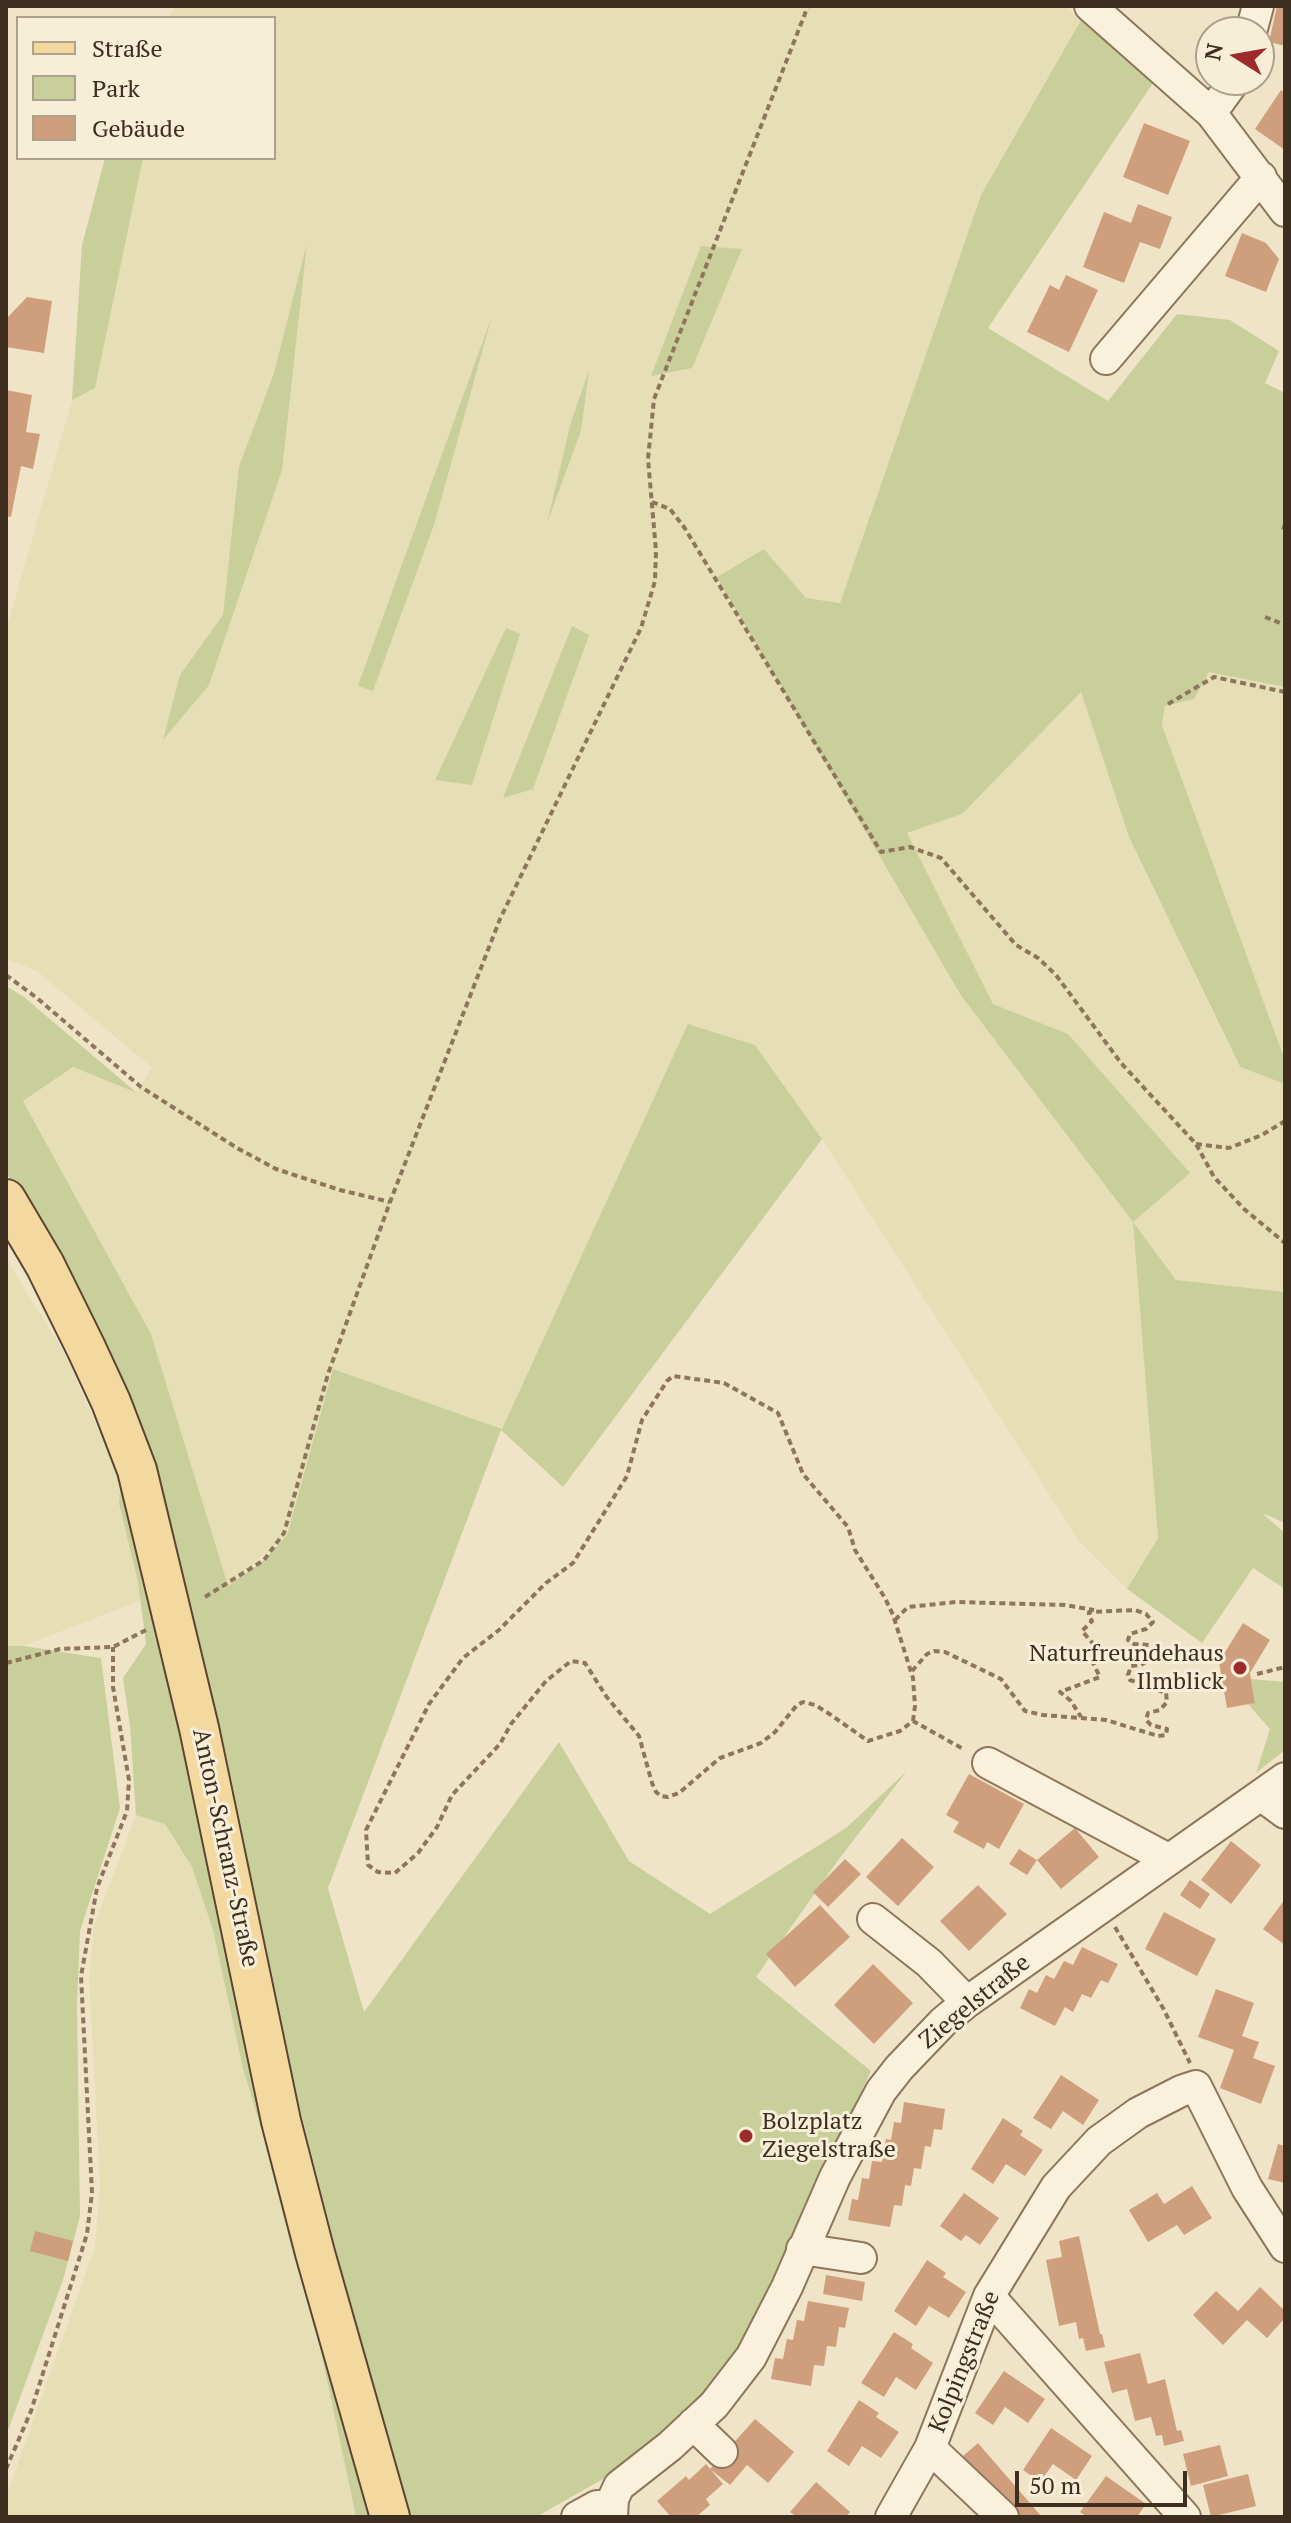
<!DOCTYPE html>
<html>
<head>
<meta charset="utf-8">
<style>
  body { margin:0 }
  #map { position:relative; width:1291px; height:2523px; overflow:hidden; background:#f0e4c8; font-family:"PT Serif",serif }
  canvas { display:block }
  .frame { position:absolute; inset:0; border:8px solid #3d2e20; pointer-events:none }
  .legend { position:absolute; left:16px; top:16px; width:260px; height:144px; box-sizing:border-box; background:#f7eed8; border:2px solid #ada18e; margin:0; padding:10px 14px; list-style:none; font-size:24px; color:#3d2e20 }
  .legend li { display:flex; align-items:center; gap:16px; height:40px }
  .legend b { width:40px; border:2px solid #ada18e }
  .north { position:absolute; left:1195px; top:16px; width:80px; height:80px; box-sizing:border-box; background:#f7eed8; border:2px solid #ada18e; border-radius:50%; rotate:281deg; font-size:22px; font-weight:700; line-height:32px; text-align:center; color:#3d2e20 }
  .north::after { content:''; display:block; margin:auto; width:28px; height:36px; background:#9e2a2b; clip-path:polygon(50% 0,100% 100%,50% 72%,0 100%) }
  .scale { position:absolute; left:1015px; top:2471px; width:172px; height:36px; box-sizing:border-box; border:4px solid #3d2e20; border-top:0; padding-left:10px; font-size:24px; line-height:28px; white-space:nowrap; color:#3d2e20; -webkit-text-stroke:6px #f7eed8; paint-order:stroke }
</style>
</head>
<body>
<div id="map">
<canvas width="1291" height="2523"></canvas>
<div class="frame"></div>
<ul class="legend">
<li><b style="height:10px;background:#f3d9a0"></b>Straße</li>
<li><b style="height:22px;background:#c9cf9b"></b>Park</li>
<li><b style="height:22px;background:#cf9f7d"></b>Gebäude</li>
</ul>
<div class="north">N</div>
<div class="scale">50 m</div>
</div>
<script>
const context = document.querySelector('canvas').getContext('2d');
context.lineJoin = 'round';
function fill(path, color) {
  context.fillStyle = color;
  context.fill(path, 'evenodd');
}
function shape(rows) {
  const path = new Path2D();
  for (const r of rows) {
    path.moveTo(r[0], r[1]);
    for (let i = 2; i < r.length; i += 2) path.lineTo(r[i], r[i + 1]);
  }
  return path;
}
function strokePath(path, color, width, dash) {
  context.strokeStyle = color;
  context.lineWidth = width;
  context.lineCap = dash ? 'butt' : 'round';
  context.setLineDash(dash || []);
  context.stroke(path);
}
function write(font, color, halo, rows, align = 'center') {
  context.font = font + ' "PT Serif",serif';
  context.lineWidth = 6;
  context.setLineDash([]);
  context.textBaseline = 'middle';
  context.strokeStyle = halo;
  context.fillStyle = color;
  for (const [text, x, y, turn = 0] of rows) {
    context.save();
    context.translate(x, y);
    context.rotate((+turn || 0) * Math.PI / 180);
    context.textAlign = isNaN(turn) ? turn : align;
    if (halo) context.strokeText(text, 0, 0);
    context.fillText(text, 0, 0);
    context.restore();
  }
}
fill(shape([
  [175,6,1066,6,1081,20,981,195,840,603,806,598,764,549,718,577,960,994,1068,1034,993,1004,907,833,962,814,1081,691,1129,837,1239,1067,1285,1084,1285,1292,1176,1280,1133,1223,1158,1538,1127,1589,1079,1541,822,1139,755,1045,689,1024,502,1429,333,1369,287,1535,227,1587,151,1334,23,1101,73,1067,136,1093,152,1068,37,971,6,959,6,630,72,400,115,158,274,158,274,18,168,18],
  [1209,671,1285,687,1285,1060,1162,725,1165,706,1194,699],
  [6,1259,63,1350,96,1424,122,1471,141,1600,24,1646,6,1646],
  [136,1815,165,1824,192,1867,213,1930,243,2069,302,2262,356,2517,6,2517,6,2497,95,2247,100,2184,89,1978,94,1926]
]), '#e6deb5');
fill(shape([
  [1081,20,1153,83,988,328,1108,401,1177,314,1230,320,1279,351,1265,383,1285,393,1285,687,1209,672,1194,699,1165,706,1162,725,1285,1060,1285,1084,1240,1067,1129,837,1081,692,962,814,907,833,993,1004,1068,1034,1190,1173,1133,1222,1176,1280,1285,1292,1285,1523,1262,1513,1285,1533,1285,1589,1253,1568,1202,1643,1127,1589,1158,1538,1133,1222,960,994,717,577,764,549,806,598,840,603,981,195],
  [105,158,143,158,95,388,72,400,82,245],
  [307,243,282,470,209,685,163,740,180,675,223,615,239,467,274,373],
  [701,246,742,249,692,368,651,376],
  [492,316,434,525,373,691,358,686],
  [589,370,581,431,547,523,571,422],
  [572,626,589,635,533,789,503,798],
  [506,628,520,634,472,785,435,780],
  [6,986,24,997,137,1093,73,1067,23,1101,151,1334,228,1586,264,1560,287,1535,333,1369,502,1429,688,1024,755,1045,822,1139,563,1487,501,1430,328,1888,364,2012,559,1742,629,1861,710,1914,846,1828,907,1771,839,1859,756,1977,871,2071,770,2290,736,2353,704,2397,624,2467,536,2517,408,2517,353,2317,297,2097,215,1711,164,1500,103,1343,6,1172],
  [122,1471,374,2517,356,2517,302,2262,243,2069,213,1930,192,1867,165,1824,136,1815,130,1726,123,1678,146,1644,138,1582,119,1503],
  [6,1646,24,1646,101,1658,120,1808,80,1931,77,2006,80,2216,63,2280,6,2436],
  [1251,1679,1285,1682,1285,1750,1256,1773,1270,1729,1248,1704,1255,1702]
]), '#c9cf9b');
fill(shape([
  [1277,6,1285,6,1285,46,1269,42],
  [1281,90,1285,93,1285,150,1255,129],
  [1144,123,1190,141,1168,195,1123,177],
  [1138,204,1172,217,1160,249,1140,242,1124,283,1083,267,1104,212,1131,223],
  [1242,233,1266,243,1279,259,1266,292,1225,276],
  [1066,275,1098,290,1069,352,1027,332,1050,285,1059,290],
  [27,297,52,301,44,353,6,347,6,319],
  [6,390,32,395,26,432,40,434,33,469,21,466,11,517,6,516],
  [1243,1623,1270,1640,1250,1673,1255,1703,1227,1708,1219,1662],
  [969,1774,1024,1804,999,1849,987,1842,984,1849,953,1832,959,1822,946,1815],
  [1075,1828,1099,1857,1061,1889,1037,1860],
  [902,1838,934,1867,898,1906,866,1877],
  [1231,1841,1261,1865,1231,1904,1201,1880],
  [1019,1849,1037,1860,1027,1875,1009,1864],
  [845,1859,861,1874,828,1907,813,1892],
  [1190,1880,1210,1894,1200,1909,1180,1895],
  [978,1885,1007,1914,969,1951,940,1921],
  [1285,1899,1285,1945,1263,1929],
  [820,1905,850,1937,795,1987,766,1954],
  [1164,1912,1216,1939,1197,1976,1145,1949],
  [1082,1947,1118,1964,1108,1983,1101,1980,1091,1998,1082,1994,1073,2012,1065,2007,1055,2026,1020,2008,1029,1989,1037,1993,1046,1975,1054,1979,1064,1961,1073,1965],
  [873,1964,913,2003,874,2044,834,2005],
  [1216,1989,1254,2003,1242,2036,1259,2042,1253,2058,1275,2066,1261,2104,1220,2088,1234,2050,1198,2037],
  [1061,2075,1099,2100,1083,2125,1063,2111,1051,2129,1033,2118],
  [904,2102,945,2109,942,2130,934,2129,931,2147,925,2146,921,2169,914,2168,911,2186,905,2185,902,2206,894,2205,890,2227,848,2220,852,2199,858,2200,862,2178,869,2179,872,2161,882,2162,886,2139,891,2140,894,2122,901,2123],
  [1003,2118,1023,2131,1020,2135,1043,2150,1025,2176,1006,2164,993,2184,971,2169],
  [1278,2144,1285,2146,1285,2183,1268,2179],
  [1192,2186,1212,2218,1184,2235,1177,2225,1148,2242,1129,2210,1157,2193,1164,2204],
  [964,2193,999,2218,980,2245,966,2235,961,2241,940,2226],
  [35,2231,73,2241,68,2261,30,2251],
  [1079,2236,1100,2334,1102,2334,1105,2347,1086,2351,1083,2338,1079,2339,1076,2322,1059,2326,1046,2260,1062,2257,1059,2241],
  [927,2260,946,2273,943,2277,966,2292,949,2318,929,2306,916,2326,894,2311],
  [826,2275,865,2282,862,2301,823,2294],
  [1260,2287,1285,2311,1285,2318,1267,2338,1247,2320,1223,2345,1193,2315,1216,2291,1238,2311],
  [808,2301,849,2308,845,2328,839,2327,836,2347,827,2346,824,2366,814,2365,811,2386,771,2379,775,2358,783,2359,787,2339,793,2340,797,2320,804,2321],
  [894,2332,913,2344,911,2348,933,2363,916,2390,896,2377,884,2397,861,2383],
  [1140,2353,1148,2384,1165,2379,1177,2431,1181,2430,1184,2441,1164,2446,1162,2435,1156,2436,1151,2417,1135,2421,1127,2389,1112,2393,1104,2362],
  [1004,2371,1045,2399,1028,2423,1005,2407,993,2425,975,2413],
  [859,2400,879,2413,876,2417,899,2432,881,2458,862,2446,849,2466,827,2451],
  [755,2419,794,2452,768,2483,747,2465,730,2485,710,2469],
  [1051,2428,1092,2456,1076,2480,1053,2464,1040,2482,1023,2470],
  [978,2443,1042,2517,1015,2517,963,2456],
  [1220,2445,1228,2476,1191,2486,1183,2454],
  [706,2464,723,2484,706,2499,710,2505,696,2517,671,2517,657,2501,686,2476,689,2480],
  [1248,2474,1256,2506,1211,2517,1203,2485],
  [1106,2476,1146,2504,1137,2517,1087,2517,1080,2512],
  [816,2482,850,2512,846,2517,797,2517,790,2512]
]), '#cf9f7d');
const minor = shape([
  [1090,6,1211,113,1285,211],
  [1251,32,1258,6],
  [1211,113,1235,80],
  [1106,359,1261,177],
  [988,1763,1168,1859],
  [1262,1796,1285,1813],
  [873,1919,929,1963,967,2002],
  [802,2249,861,2258],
  [989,2296,1185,2517],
  [693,2424,722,2452],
  [930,2448,1003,2517],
  [577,2517,597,2506,611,2506],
  [612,2517,613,2499,619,2486,670,2446,714,2405,751,2357,787,2287,835,2177,881,2091,899,2068,943,2022,967,2002,1285,1778],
  [891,2517,930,2448,989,2296,1056,2187,1099,2141,1138,2113,1181,2091,1196,2086,1247,2188,1285,2247]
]);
const major = shape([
  [6,1199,45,1265,86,1348,111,1402,137,1470,199,1728,281,2121,315,2253,390,2517]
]);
strokePath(minor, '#8d765c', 34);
strokePath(major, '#5b4430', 42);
strokePath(shape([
  [652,502,670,509,684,527,881,852,910,847,941,858,1016,945,1038,958,1056,975,1121,1063,1196,1144,1214,1177,1244,1209,1285,1243],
  [1282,527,1285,528],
  [1265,617,1285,625],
  [1168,704,1214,677,1285,692],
  [6,975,37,998,141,1087,237,1148,276,1169,340,1190,390,1202],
  [1196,1144,1229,1148,1262,1135,1285,1121],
  [205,1597,264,1560,284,1533,328,1374,390,1202,500,919,641,628,655,581,656,551,648,459,654,399,808,6],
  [895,1620,908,1607,956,1602,1065,1605,1094,1610],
  [6,1663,60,1649,113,1647,146,1630],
  [912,1671,927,1654,934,1651,945,1652,1001,1679,1025,1711,1043,1715,1106,1720,1158,1736,1166,1735,1167,1729,1151,1725,1146,1720,1148,1713,1160,1710,1167,1702,1166,1693,1130,1680,1128,1675,1131,1666,1141,1665,1155,1656,1150,1645,1134,1644,1128,1640,1130,1634,1146,1629,1153,1622,1146,1614,1135,1610,1089,1612,1089,1616,1092,1621,1082,1631,1096,1647,1085,1655,1093,1663,1100,1677,1060,1692,1071,1701,1081,1717],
  [1257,1674,1285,1667],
  [913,1721,915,1706,913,1678,893,1615,885,1598,855,1550,848,1527,803,1474,778,1413,724,1383,673,1376,667,1381,642,1420,627,1476,573,1563,546,1583,499,1630,463,1658,429,1704,366,1830,368,1865,378,1872,395,1873,418,1853,437,1827,452,1795,500,1744,511,1724,546,1681,571,1661,585,1663,606,1696,639,1736,652,1783,656,1792,661,1796,668,1797,679,1793,720,1758,761,1743,775,1732,797,1705,803,1702,815,1705,828,1713,868,1741,900,1731,913,1721,965,1750],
  [1115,1927,1163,2008,1190,2063],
  [6,2469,31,2411,87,2234,92,2193,81,1976,97,1888,127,1811,129,1780,113,1687,113,1647]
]), '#8d765c', 4, [6, 4]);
strokePath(minor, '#faf1dc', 30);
strokePath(major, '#f3d9a0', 38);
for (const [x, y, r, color] of [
  [1240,1668,8,"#9e2a2b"],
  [746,2136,8,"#9e2a2b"]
]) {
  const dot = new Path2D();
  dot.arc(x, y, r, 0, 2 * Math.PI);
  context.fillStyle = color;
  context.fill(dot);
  strokePath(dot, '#f7eed8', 3);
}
write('24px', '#3d2e20', '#f7eed8', [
  ["Naturfreundehaus",1224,1654],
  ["Ilmblick",1224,1682],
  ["Bolzplatz",762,2122,"left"],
  ["Ziegelstraße",762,2150,"left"]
], 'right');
write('24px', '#3d2e20', '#f7eed8', [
  ["Anton-Schranz-Straße",225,1848,78],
  ["Ziegelstraße",975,2002,-39],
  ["Kolpingstraße",965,2362,-68]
]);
</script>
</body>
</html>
